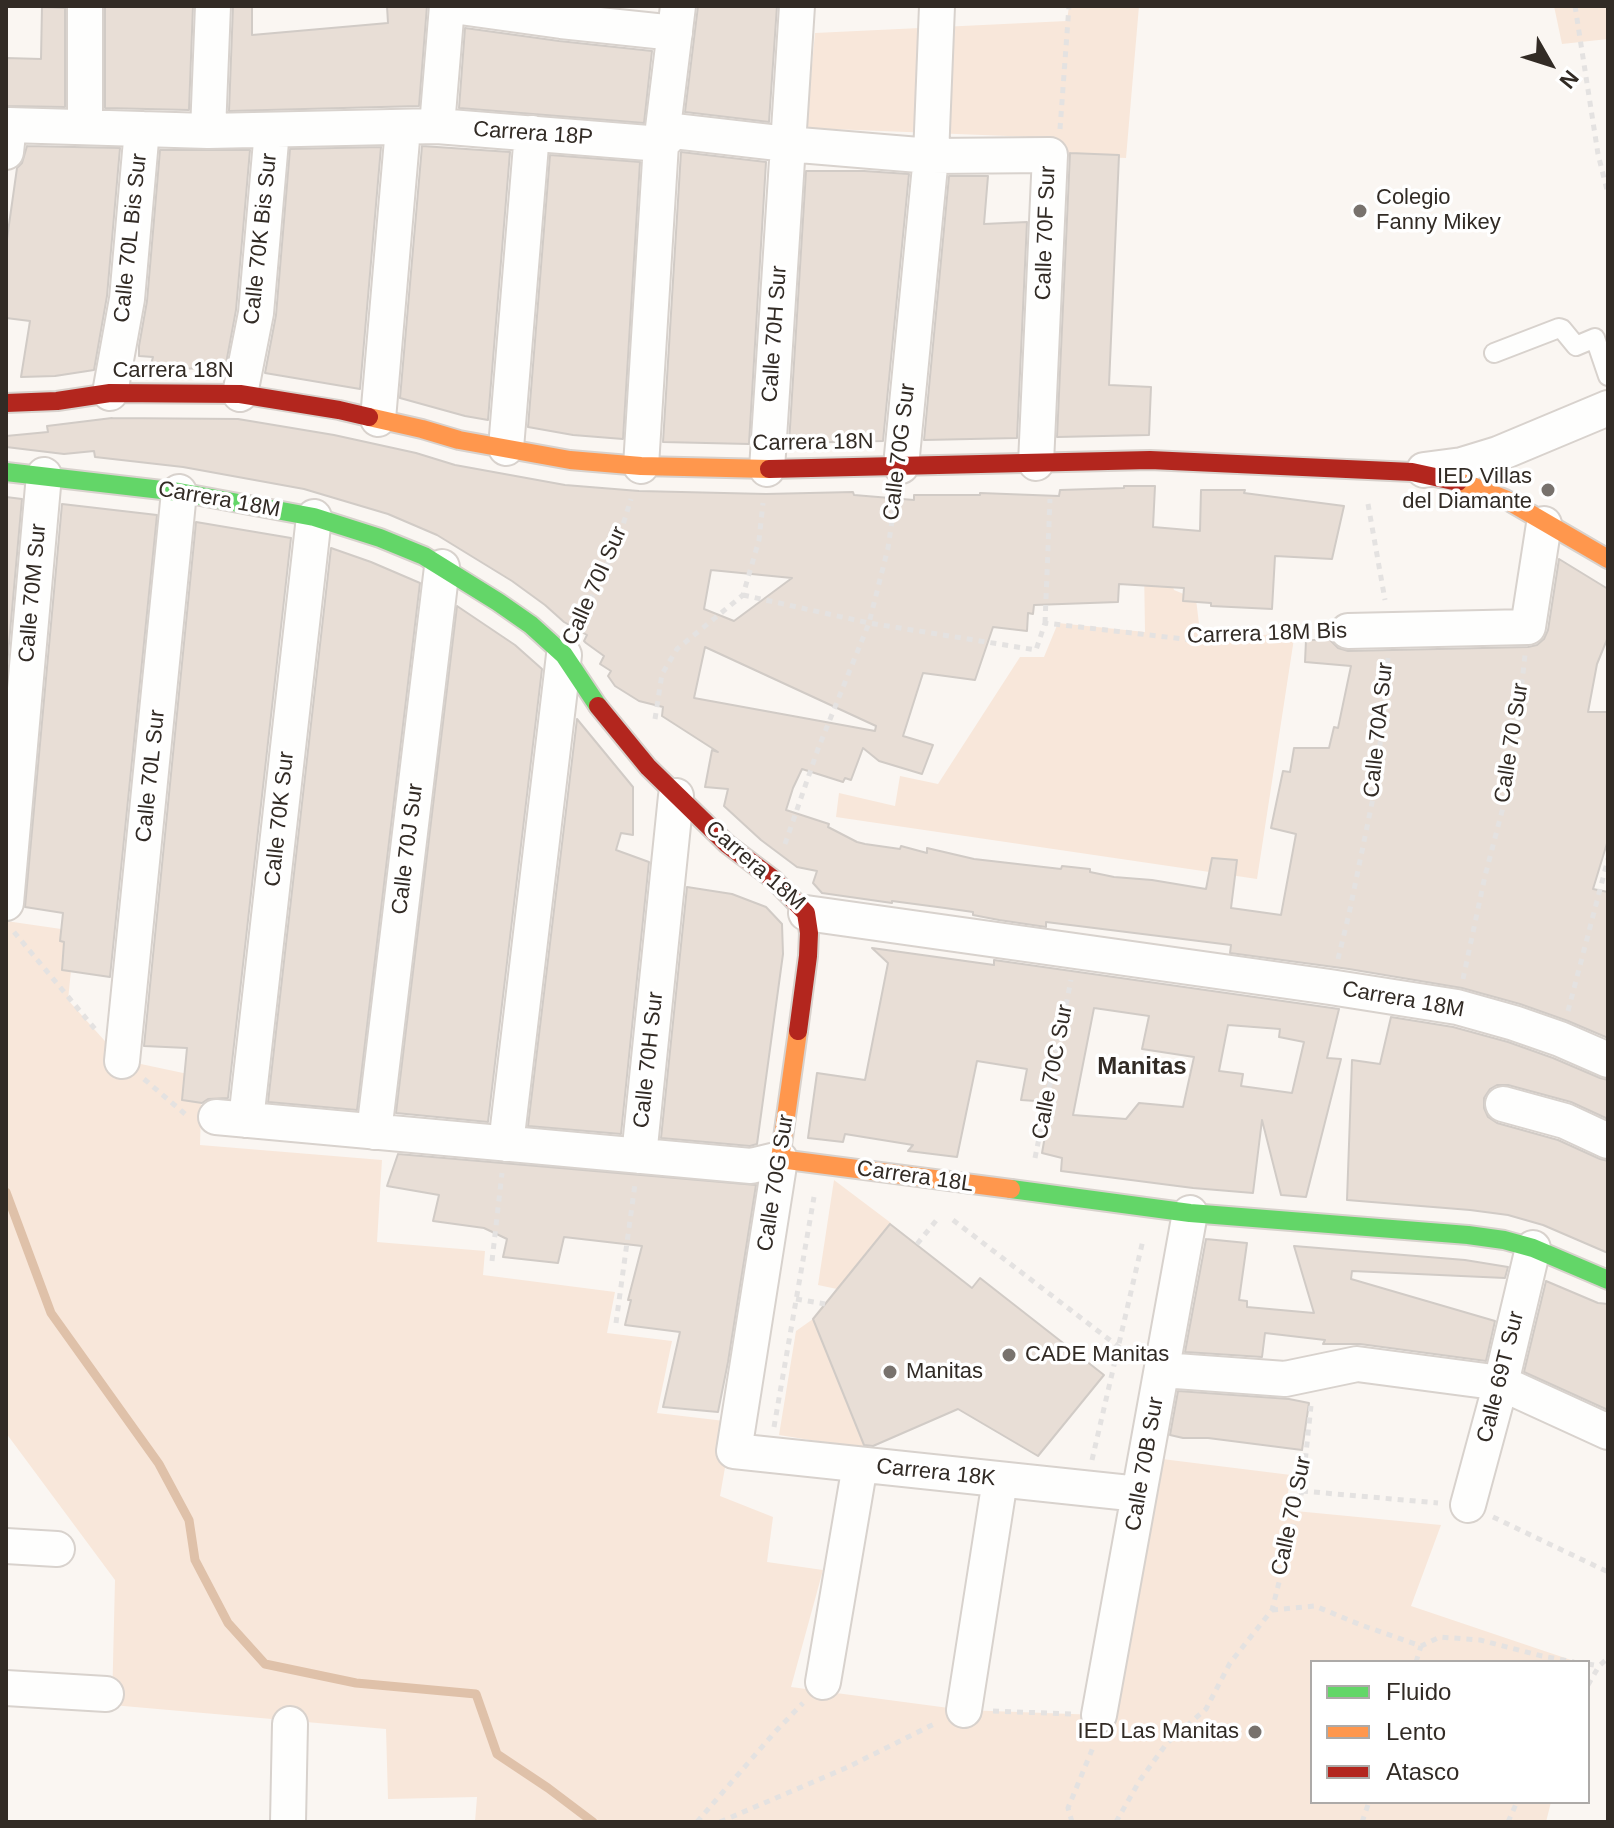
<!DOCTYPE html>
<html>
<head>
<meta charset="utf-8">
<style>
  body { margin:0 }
  #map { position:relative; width:1614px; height:1828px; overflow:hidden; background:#faf6f2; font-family:Arial,sans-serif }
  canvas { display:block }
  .frame { position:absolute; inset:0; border:8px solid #322b25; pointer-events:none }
  .legend { position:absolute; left:1310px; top:1660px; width:280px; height:144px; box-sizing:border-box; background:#fff; border:2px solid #adaaa8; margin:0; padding:10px 14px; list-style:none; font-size:24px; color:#322b25 }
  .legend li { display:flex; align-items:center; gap:16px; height:40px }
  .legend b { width:40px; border:2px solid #adaaa8 }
  .north { position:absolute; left:1510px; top:24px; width:80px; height:80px; -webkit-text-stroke:6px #fff; paint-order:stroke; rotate:129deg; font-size:22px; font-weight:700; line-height:32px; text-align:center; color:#322b25 }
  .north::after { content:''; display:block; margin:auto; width:28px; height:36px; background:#322b25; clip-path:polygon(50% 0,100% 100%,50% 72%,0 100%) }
</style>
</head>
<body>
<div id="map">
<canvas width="1614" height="1828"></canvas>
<div class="frame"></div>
<ul class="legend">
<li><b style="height:10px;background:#63d668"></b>Fluido</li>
<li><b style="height:10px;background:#ff974d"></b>Lento</li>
<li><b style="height:10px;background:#b3261e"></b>Atasco</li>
</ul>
<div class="north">N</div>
</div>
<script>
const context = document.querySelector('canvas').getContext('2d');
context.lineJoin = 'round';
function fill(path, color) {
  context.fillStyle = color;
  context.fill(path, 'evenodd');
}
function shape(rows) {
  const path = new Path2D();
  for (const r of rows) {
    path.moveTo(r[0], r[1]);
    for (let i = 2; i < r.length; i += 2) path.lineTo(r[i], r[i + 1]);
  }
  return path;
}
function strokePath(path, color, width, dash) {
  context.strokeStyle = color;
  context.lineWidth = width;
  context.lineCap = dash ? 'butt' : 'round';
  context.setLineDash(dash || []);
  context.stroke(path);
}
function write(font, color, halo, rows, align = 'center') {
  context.font = font + ' Arial,sans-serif';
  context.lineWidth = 7;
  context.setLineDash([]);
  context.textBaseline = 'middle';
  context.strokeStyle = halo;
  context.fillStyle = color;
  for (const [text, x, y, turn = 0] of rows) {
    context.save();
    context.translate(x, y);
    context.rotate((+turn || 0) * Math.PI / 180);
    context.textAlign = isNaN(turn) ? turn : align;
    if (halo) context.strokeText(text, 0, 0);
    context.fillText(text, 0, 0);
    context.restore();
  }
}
fill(shape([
  [1069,6,1139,6,1126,158,1050,155,1058,138,806,128,815,33,1067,21],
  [1554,6,1608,6,1608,39,1562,44],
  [1144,566,1168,570,1174,590,1196,599,1201,641,1295,632,1257,879,836,817,839,793,895,806,900,776,938,784,1020,657,1044,657,1058,623,1145,632],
  [6,921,75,931,68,1000,122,1060,202,1077,200,1145,382,1160,377,1242,485,1251,483,1275,615,1292,607,1333,672,1341,657,1413,733,1422,720,1496,773,1517,767,1562,823,1570,791,1687,964,1710,1099,1715,1146,1457,1291,1475,1285,1510,1441,1525,1411,1606,1577,1662,1312,1662,1312,1802,1551,1802,1546,1822,475,1822,477,1797,388,1799,386,1729,112,1705,115,1580,6,1433],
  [834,1180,891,1223,837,1289,818,1285],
  [813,1319,866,1449,779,1435,796,1331]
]), '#f8e7da');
strokePath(shape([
  [6,1192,51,1313,159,1464,189,1520,195,1560,228,1623,265,1664,356,1683,476,1694,497,1754,548,1788,593,1822]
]), '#dfc1a9', 9);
const building = shape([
  [105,6,193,6,189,110,105,108,105,6],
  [233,6,252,6,252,35,388,23,387,6,427,6,419,106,229,111,233,6],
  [698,6,777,6,769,122,685,112,698,6],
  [42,7,65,8,65,107,6,106,6,58,41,59,42,7],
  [465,28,559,41,652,51,644,123,459,108,465,28],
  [27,146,120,148,107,296,94,370,55,376,21,377,30,321,6,318,6,246,17,168,22,163,27,146],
  [422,146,510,152,488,420,465,416,400,398,422,146],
  [381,147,360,389,265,373,276,315,290,149,381,147],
  [160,150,250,150,236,310,225,369,150,368,153,357,139,356,139,346,147,301,160,150],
  [681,152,766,162,749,444,663,442,681,152],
  [1070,153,1119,155,1109,385,1151,387,1149,435,1057,437,1070,153],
  [550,155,640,162,623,439,573,435,528,427,550,155],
  [806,171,864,171,909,174,883,441,789,443,806,171],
  [949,176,988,176,984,224,1027,222,1017,438,924,440,949,176],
  [112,418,238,419,334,435,416,453,455,465,565,485,639,491,766,494,853,492,854,495,914,500,914,495,980,495,980,493,1059,496,1060,490,1124,488,1124,486,1155,486,1153,527,1200,531,1201,490,1245,490,1244,493,1344,506,1332,559,1275,556,1272,609,1211,606,1211,603,1183,601,1184,588,1119,584,1118,602,1034,605,1033,614,1028,613,1027,631,993,627,975,680,923,673,903,736,933,745,922,774,879,761,863,748,851,780,845,778,843,782,802,769,793,788,786,810,829,824,828,827,857,842,865,844,900,849,901,846,927,853,927,848,974,859,1061,869,1062,866,1090,869,1090,872,1114,877,1152,880,1206,889,1212,858,1237,860,1231,908,1281,915,1296,834,1271,828,1283,771,1290,772,1294,748,1329,748,1334,727,1338,728,1351,666,1305,662,1306,640,1330,640,1338,648,1348,651,1528,647,1537,645,1544,639,1548,630,1559,559,1608,589,1608,637,1597,664,1588,712,1608,712,1608,840,1593,889,1608,892,1608,1038,1568,1021,1520,1004,1462,988,1349,969,1230,953,1231,945,1046,922,1046,927,999,920,973,915,973,912,945,908,892,901,892,903,822,893,813,883,817,871,797,867,761,840,724,806,728,789,705,787,712,750,718,752,662,716,663,707,639,701,615,686,608,676,611,671,600,664,604,656,586,643,584,641,587,635,564,622,545,605,512,581,437,535,388,514,304,489,183,467,95,457,94,451,64,454,6,447,6,436,48,432,47,426,112,418],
  [711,570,792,578,734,621,704,609,711,570],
  [705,647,876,726,875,731,694,698,705,647],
  [6,497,22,499,6,677,6,497],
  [62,504,157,515,110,977,62,970,64,942,60,941,63,913,25,907,62,504],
  [196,522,291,538,228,1098,208,1099,202,1103,182,1100,187,1048,144,1046,196,522],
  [331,548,371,562,420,583,357,1110,268,1102,331,548],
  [457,606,515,645,542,669,488,1122,396,1113,457,606],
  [577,719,633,787,633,835,621,833,616,850,649,862,621,1134,528,1126,577,719],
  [687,887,732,894,766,907,782,924,783,954,757,1144,750,1146,661,1138,687,887],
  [872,948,994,965,994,960,1339,1009,1327,1058,1341,1059,1306,1197,1281,1195,1262,1120,1253,1193,1193,1188,1061,1171,1062,1158,1042,1153,1051,1102,1021,1100,1027,1069,977,1061,957,1157,908,1151,913,1145,845,1134,843,1142,808,1138,817,1073,865,1080,888,963,872,948],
  [1094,1008,1149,1016,1142,1049,1194,1057,1183,1107,1139,1103,1126,1119,1073,1115,1094,1008],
  [1228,1025,1280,1029,1279,1037,1304,1042,1292,1093,1241,1086,1243,1074,1219,1071,1228,1025],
  [1391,1017,1453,1027,1508,1042,1553,1058,1600,1078,1608,1080,1608,1119,1571,1102,1508,1085,1497,1085,1490,1089,1484,1098,1484,1108,1488,1117,1497,1123,1558,1140,1600,1159,1608,1161,1608,1253,1543,1225,1508,1215,1470,1210,1347,1200,1352,1060,1380,1064,1391,1017],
  [398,1154,756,1185,728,1362,718,1412,663,1407,680,1332,625,1325,631,1300,628,1300,642,1246,564,1237,558,1263,503,1257,507,1239,484,1228,433,1221,439,1195,387,1186,398,1154],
  [890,1224,972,1288,980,1278,1104,1375,1038,1456,958,1409,873,1446,864,1445,813,1319,890,1224],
  [1206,1239,1247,1243,1239,1300,1247,1301,1247,1307,1314,1313,1294,1246,1465,1260,1508,1267,1505,1278,1352,1271,1351,1279,1495,1321,1486,1361,1360,1344,1323,1344,1325,1340,1265,1333,1262,1357,1185,1352,1206,1239],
  [1546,1281,1598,1303,1608,1304,1608,1410,1524,1372,1546,1281],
  [1178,1391,1289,1399,1309,1403,1302,1450,1208,1438,1183,1438,1170,1435,1178,1391]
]);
fill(building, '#e8ded6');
strokePath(building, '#d1cbc6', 2);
const lane = shape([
  [1494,353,1559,328,1562,329,1576,346,1595,338,1608,376]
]);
const street = shape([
  [453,6,561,21,675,33],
  [85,126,85,6],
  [437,126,447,6],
  [208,131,213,6],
  [6,152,9,125,208,131,437,126,661,144,674,131,787,144,931,156,1050,155,1036,463],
  [110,393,127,299,142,129],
  [240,394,256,313,272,130],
  [378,419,403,128],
  [506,448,532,133],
  [641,466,661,144,678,6],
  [901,466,931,156,937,6],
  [767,469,797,6],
  [1424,470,1462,465,1498,454,1608,408],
  [1348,631,1528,627,1544,524],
  [6,903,44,475],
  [806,913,1330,987,1457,1007,1514,1023,1560,1039,1608,1060],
  [122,1061,179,492],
  [1503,1104,1565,1121,1608,1141],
  [216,1117,751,1166,780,1159,734,1451,1139,1494],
  [246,1120,314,517],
  [374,1132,442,567],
  [506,1144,564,655],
  [639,1156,676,796],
  [1162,1370,1285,1379,1357,1364,1501,1383,1608,1432],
  [1468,1505,1501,1383,1533,1248],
  [6,1546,57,1549],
  [823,1682,860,1465],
  [6,1688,106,1694],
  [964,1710,1000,1480],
  [1099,1715,1190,1213],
  [288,1822,290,1724]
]);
const fast = shape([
  [6,472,179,492,314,517,380,538,424,556,498,602,531,625,564,655,598,706],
  [1011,1189,1190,1213,1468,1235,1504,1240,1533,1248,1608,1280]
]);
const slow = shape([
  [369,417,422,429,459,440,570,460,641,466,769,469],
  [1458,482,1470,485,1505,499,1608,559],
  [798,1031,780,1159,1011,1189]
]);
const jam = shape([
  [6,403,57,401,110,393,240,394,339,410,369,417],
  [769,469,1150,460,1412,472,1458,482],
  [598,706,648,767,727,844,773,879,806,913,809,933,808,956,798,1031]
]);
strokePath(lane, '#d8d2cd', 22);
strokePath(street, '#d8d2cd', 38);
strokePath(fast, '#d8d2cd', 22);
strokePath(slow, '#d8d2cd', 22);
strokePath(jam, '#d8d2cd', 22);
strokePath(shape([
  [1575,6,1598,154,1608,194],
  [1060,129,1069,6],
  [1368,504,1385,600],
  [743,595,869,623,1036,650,1045,623,1201,641,1320,632],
  [580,622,617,544,631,499],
  [1045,623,1050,499],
  [655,719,662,674,677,649,743,595,759,540,763,503],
  [785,844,818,749,869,623,888,548,895,501],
  [14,932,95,1029],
  [1338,959,1349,914,1373,798,1383,721,1388,658],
  [1463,979,1485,876,1512,773,1525,655],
  [1568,1011,1608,859],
  [144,1079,185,1114],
  [1035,1158,1071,980],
  [953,1220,1132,1357],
  [917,1244,939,1217],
  [492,1261,502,1173],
  [796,1299,825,1304],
  [616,1323,635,1184],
  [774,1427,814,1197],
  [1092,1460,1143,1240],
  [1302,1491,1438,1503],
  [1493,1517,1608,1572],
  [1272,1610,1315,1606,1361,1625,1421,1646,1440,1637,1480,1640,1542,1656,1574,1662],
  [1416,1662,1421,1646],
  [1588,1664,1599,1666],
  [1588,1685,1599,1666,1608,1658],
  [993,1711,1071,1714],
  [697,1822,774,1733,803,1703],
  [720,1822,848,1767,938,1722],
  [1072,1822,1068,1808,1094,1745],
  [1116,1822,1140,1780,1167,1743,1206,1709,1230,1663,1272,1610,1302,1491,1311,1406],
  [1362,1822,1369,1802],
  [1508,1822,1517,1802]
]), '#e4e2e1', 5, [6, 6]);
strokePath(lane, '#fefefd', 18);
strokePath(street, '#fefefd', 34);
strokePath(fast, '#63d668', 18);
strokePath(slow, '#ff974d', 18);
strokePath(jam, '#b3261e', 18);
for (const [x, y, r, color] of [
  [1360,211,8,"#78726d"],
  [1548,490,8,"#78726d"],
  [1009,1355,8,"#78726d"],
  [890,1372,8,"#78726d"],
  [1255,1732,8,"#78726d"]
]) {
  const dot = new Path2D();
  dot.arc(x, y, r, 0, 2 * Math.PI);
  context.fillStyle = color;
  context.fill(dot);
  strokePath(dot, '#fff', 3);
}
write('22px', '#322b25', '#fff', [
  ["Carrera 18P",533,134,4],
  ["Calle 70F Sur",1046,233,-88],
  ["Calle 70L Bis Sur",131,238,-84],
  ["Calle 70K Bis Sur",261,239,-84],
  ["Calle 70H Sur",775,334,-86],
  ["Carrera 18N",173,371],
  ["Carrera 18N",813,443,-1],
  ["Calle 70G Sur",900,452,-83],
  ["Carrera 18M",219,500,10],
  ["Calle 70I Sur",595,586,-66],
  ["Calle 70M Sur",33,593,-85],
  ["Carrera 18M Bis",1267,634,-2],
  ["Calle 70A Sur",1379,730,-84],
  ["Calle 70 Sur",1512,743,-81],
  ["Calle 70L Sur",151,776,-84],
  ["Calle 70K Sur",280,819,-84],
  ["Calle 70J Sur",408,849,-83],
  ["Carrera 18M",755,866,41],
  ["Carrera 18M",1403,1000,10],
  ["Calle 70H Sur",649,1060,-84],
  ["Calle 70C Sur",1053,1072,-79],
  ["Carrera 18L",915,1177,8],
  ["Calle 70G Sur",776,1183,-81],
  ["Calle 69T Sur",1501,1377,-76],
  ["Calle 70B Sur",1145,1464,-80],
  ["Carrera 18K",936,1473,6],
  ["Calle 70 Sur",1292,1516,-78]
]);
write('22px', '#322b25', '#fff', [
  ["Colegio",1376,198],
  ["Fanny Mikey",1376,223],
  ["IED Villas",1532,477,"right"],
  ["del Diamante",1532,502,"right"],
  ["CADE Manitas",1025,1355],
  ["Manitas",906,1372],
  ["IED Las Manitas",1239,1732,"right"]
], 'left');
write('bold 24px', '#322b25', '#fff', [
  ["Manitas",1142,1067]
]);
</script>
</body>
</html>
